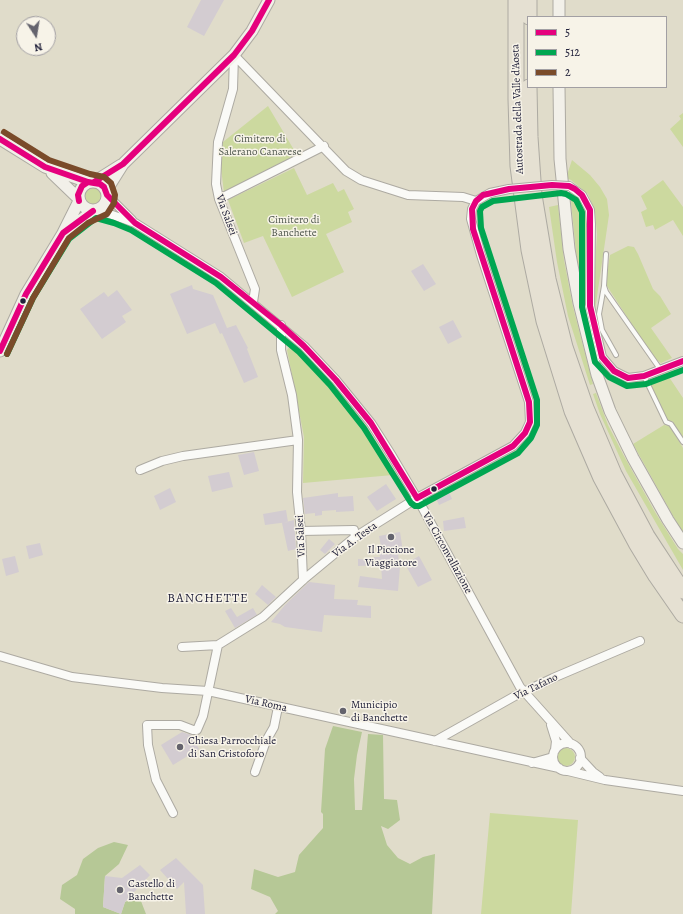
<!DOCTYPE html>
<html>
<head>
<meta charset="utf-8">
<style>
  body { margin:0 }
  #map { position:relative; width:683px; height:914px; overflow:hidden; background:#e0dcca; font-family:Alegreya,serif }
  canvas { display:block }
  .legend { position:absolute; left:527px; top:16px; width:140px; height:72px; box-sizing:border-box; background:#f7f3e8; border:1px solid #a29fa3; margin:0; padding:5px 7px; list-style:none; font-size:12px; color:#22223b }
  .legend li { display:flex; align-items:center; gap:8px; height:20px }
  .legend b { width:20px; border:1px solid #a29fa3 }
  .north { position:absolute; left:16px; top:16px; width:40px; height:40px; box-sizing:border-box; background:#f7f3e8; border:1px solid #a29fa3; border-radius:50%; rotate:168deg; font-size:11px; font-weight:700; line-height:16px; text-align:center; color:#22223b }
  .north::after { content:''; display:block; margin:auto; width:14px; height:18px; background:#64636d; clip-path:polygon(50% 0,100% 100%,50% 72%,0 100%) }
</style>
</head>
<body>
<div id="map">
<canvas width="683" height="914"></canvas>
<ul class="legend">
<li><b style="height:5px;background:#e5007d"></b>5</li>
<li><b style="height:5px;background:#00a651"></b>512</li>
<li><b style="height:5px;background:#7a4b2a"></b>2</li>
</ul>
<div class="north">N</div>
</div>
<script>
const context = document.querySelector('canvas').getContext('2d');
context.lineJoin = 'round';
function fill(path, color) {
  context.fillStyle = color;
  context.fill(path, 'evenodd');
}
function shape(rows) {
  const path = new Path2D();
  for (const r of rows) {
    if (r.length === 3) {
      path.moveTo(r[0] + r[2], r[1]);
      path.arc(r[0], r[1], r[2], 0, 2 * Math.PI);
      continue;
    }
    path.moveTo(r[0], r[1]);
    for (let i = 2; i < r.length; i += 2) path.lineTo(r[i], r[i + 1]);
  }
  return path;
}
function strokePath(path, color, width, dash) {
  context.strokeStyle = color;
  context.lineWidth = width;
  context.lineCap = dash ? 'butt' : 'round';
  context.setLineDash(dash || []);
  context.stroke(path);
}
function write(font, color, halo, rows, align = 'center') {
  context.font = font + ' Alegreya,serif';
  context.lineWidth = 3;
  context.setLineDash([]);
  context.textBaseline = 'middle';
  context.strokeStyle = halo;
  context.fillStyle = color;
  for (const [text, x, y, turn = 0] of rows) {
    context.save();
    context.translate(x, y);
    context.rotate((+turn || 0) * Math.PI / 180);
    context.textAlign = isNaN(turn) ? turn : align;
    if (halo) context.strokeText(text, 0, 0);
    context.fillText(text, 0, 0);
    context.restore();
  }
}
fill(shape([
  [268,106,297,155,224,193,221,168,223,142],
  [683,113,683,147,670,129,681,119,679,116],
  [572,160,590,175,600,187,607,199,609,215,595,310,593,302,597,234,595,212,588,194,571,180,566,178],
  [294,168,307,195,333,183,338,192,344,189,354,209,348,212,352,222,326,234,344,272,292,297,263,236,244,243,228,200],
  [663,180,683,207,683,236,673,220,655,230,653,225,646,227,641,212,647,209,641,196],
  [93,196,8],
  [570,191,579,198,585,207,586,217,586,306,578,273],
  [558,205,564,260,573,307,593,384,590,385,568,316,557,262,549,207],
  [628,246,634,247,638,254,653,289,660,296,671,314,651,328,672,358,661,363,653,357,605,283,610,255],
  [292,344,350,406,383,456,393,475,303,483,304,437,287,350],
  [667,374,683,398,683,437,672,421,667,421,647,381],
  [596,393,608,425,624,456,655,512,678,549,683,554,683,570,626,471,600,414,593,394],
  [664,425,670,426,683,448,683,534,633,444],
  [566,757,9],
  [490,813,578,820,571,914,481,914]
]), '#ccd99f');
fill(shape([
  [333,726,362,732,357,755,354,779,355,810,362,810,368,734,383,735,384,799,397,800,400,820,388,829,381,826,387,845,398,858,410,864,423,857,435,854,432,914,275,914,278,911,270,897,251,889,254,869,278,877,295,872,299,855,323,828,323,814,321,812,325,749],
  [114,842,128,845,119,864,105,876,103,907,121,914,125,902,139,896,146,914,75,914,75,909,60,899,62,885,77,875,83,859,98,848]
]), '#b6c896');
fill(shape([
  [201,0,224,0,204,36,187,27],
  [423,264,436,284,424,291,411,271],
  [192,285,193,289,213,295,227,328,236,325,248,348,247,349,258,377,244,383,222,333,220,334,215,323,187,334,170,294],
  [117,290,132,310,122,316,126,322,102,339,80,309,104,292,108,297],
  [453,320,462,337,448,344,439,327],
  [254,452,259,471,244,475,238,455],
  [229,472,233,487,212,492,208,476],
  [386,484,396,499,377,511,367,497],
  [170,488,176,502,160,510,154,496],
  [448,490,452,499,439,505,435,496],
  [338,493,338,497,353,496,354,511,336,512,336,510,322,511,322,515,315,516,315,513,305,514,303,498],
  [286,510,288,522,265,525,263,514],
  [464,517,466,528,444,531,443,521],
  [294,520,296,549,288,551,282,523],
  [400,532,402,545,402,549,398,550,399,568,400,567,398,591,358,587,360,576,382,579,381,565,358,566,358,559,374,560,374,557,380,557,379,552,382,552,379,536],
  [329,539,335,544,325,554,320,550],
  [40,543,43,555,29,559,26,546],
  [15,556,19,572,6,576,2,559],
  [419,556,432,580,418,587,405,564],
  [309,582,335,585,334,599,358,600,357,605,371,606,371,618,324,615,322,632,285,627,280,624,271,622,285,605],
  [262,585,276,597,268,605,255,594],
  [231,608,237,617,253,608,257,615,235,628,225,611],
  [182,732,191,735,199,749,173,765,161,745],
  [176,858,203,885,205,914,186,914,184,882,177,889,160,870],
  [140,865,150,875,125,902,121,914,103,907,105,876,122,878]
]), '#d3ccd1');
const lane = shape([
  [606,254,604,286,606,292,660,369],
  [604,286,599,314,602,330,616,355],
  [644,376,666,422,671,424,683,442]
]);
const street = shape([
  [234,55,346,171,361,180,408,195,463,197,476,201],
  [234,55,233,89,218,142,216,184,219,199,255,289,253,302],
  [569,186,582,195,590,210,591,224,590,306,602,357,614,371,628,378,644,376,683,361],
  [107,195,132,220],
  [219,199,324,146],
  [98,210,135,223,221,277,304,346,336,380,371,423,392,456,421,505,520,687,571,744],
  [281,325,281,350,292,395,298,440,297,492,301,531,303,580],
  [140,470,162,461,183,456,298,440],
  [301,531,354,530,355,537],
  [182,647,218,645],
  [0,656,72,677,162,688,208,691,559,768],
  [551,725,556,741,555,750],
  [435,741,515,696,553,678,640,641],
  [567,757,14],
  [580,758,593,772,600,777],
  [532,763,553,757],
  [568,771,605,780,683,791],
  [255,772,266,741,274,727,278,707],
  [173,813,156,780,148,745,147,725,180,725,193,730,197,730,203,716,218,645,263,617,303,580,355,537,417,498,513,446,525,433,530,422,529,402,481,255,471,219,472,209,476,201,490,193,509,189]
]);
const secondary = shape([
  [559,0,559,17],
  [559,87,560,159,569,249,579,303,597,375,610,411,633,458,668,520,683,543],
  [0,139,45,167,88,182],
  [52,173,78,198],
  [93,196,14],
  [94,182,121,165],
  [106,191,123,164,234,55,252,31,269,0],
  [65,232,93,211],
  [0,351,26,294,63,233,79,201]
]);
const highway = shape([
  [516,0,516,99,518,166,529,250,544,321,572,411,601,478,636,543,656,576,683,615],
  [529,17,529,0],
  [529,87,530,137,534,195,548,279,565,347,586,408,614,474,647,536,683,591]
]);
strokePath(lane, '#adaaa2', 6);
strokePath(street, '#adaaa2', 10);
strokePath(secondary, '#adaaa2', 13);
strokePath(highway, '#adaaa2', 17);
strokePath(lane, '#fafaf7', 4);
strokePath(street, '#fafaf7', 8);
strokePath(secondary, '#f2f0e9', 11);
strokePath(highway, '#e5e0d2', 15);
const streetBridge = shape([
  [509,189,552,185,569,186]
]);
strokePath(streetBridge, '#adaaa2', 10, []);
strokePath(streetBridge, '#fafaf7', 8);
strokePath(shape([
  [0,139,45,167,88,182],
  [94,182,123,164,234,55,252,31,269,0],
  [79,201,78,195,82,186,88,182,100,184,104,187,107,195,135,223,221,277,281,325,304,346,336,380,371,423,417,498],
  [0,351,26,294,63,233,93,211],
  [417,498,513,446,525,433,530,422,529,402,473,229,472,209,476,201,483,195,509,189,552,185,569,186,575,189,582,195,590,210,590,306,602,357,614,371,628,378,644,376,683,361]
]), '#e5007d', 6);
strokePath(shape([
  [7,354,33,298,69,239,96,218,114,223,131,230,216,283,299,352,330,385,364,428,411,503,415,506,419,506,518,453,531,438,537,425,537,400,481,228,480,211,482,207,493,201,561,193,566,194,576,200,582,212,582,307,595,362,609,377,627,386,646,384,683,370]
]), '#00a651', 6);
strokePath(shape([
  [4,132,49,160,90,174,104,177,111,183,115,195,114,203,107,214,88,223,69,238,33,298,7,354]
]), '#7a4b2a', 6);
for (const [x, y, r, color] of [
  [23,301,3.5,"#22223b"],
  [434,489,3.5,"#22223b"],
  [391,537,4,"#64636d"],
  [343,711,4,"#64636d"],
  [180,747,4,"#64636d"],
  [120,890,4,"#64636d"]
]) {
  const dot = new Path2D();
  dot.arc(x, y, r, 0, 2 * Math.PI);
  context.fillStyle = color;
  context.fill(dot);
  strokePath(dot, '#f7f3e8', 1.5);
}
write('11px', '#22223b', '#f7f3e8', [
  ["Autostrada della Valle d'Aosta",518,109,-92],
  ["Via Salsei",226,215,70],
  ["Via Salsei",301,536,-93],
  ["Via A. Testa",355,540,-36],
  ["Via Circonvallazione",447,553,61],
  ["Via Tafano",536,687,-26],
  ["Via Roma",266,704,13]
]);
write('11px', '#50584e', '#f7f3e8', [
  ["Cimitero di",260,139],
  ["Salerano Canavese",260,152],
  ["Cimitero di",294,220],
  ["Banchette",294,233]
]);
write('11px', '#22223b', '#f7f3e8', [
  ["Il Piccione",391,550,"center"],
  ["Viaggiatore",391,563,"center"],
  ["Municipio",351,705],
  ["di Banchette",351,718],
  ["Chiesa Parrocchiale",188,741],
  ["di San Cristoforo",188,754],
  ["Castello di",128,884],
  ["Banchette",128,897]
], 'left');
context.letterSpacing = '1px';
write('13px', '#22223b', '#f7f3e8', [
  ["BANCHETTE",208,599]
]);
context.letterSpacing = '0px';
</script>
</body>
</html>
